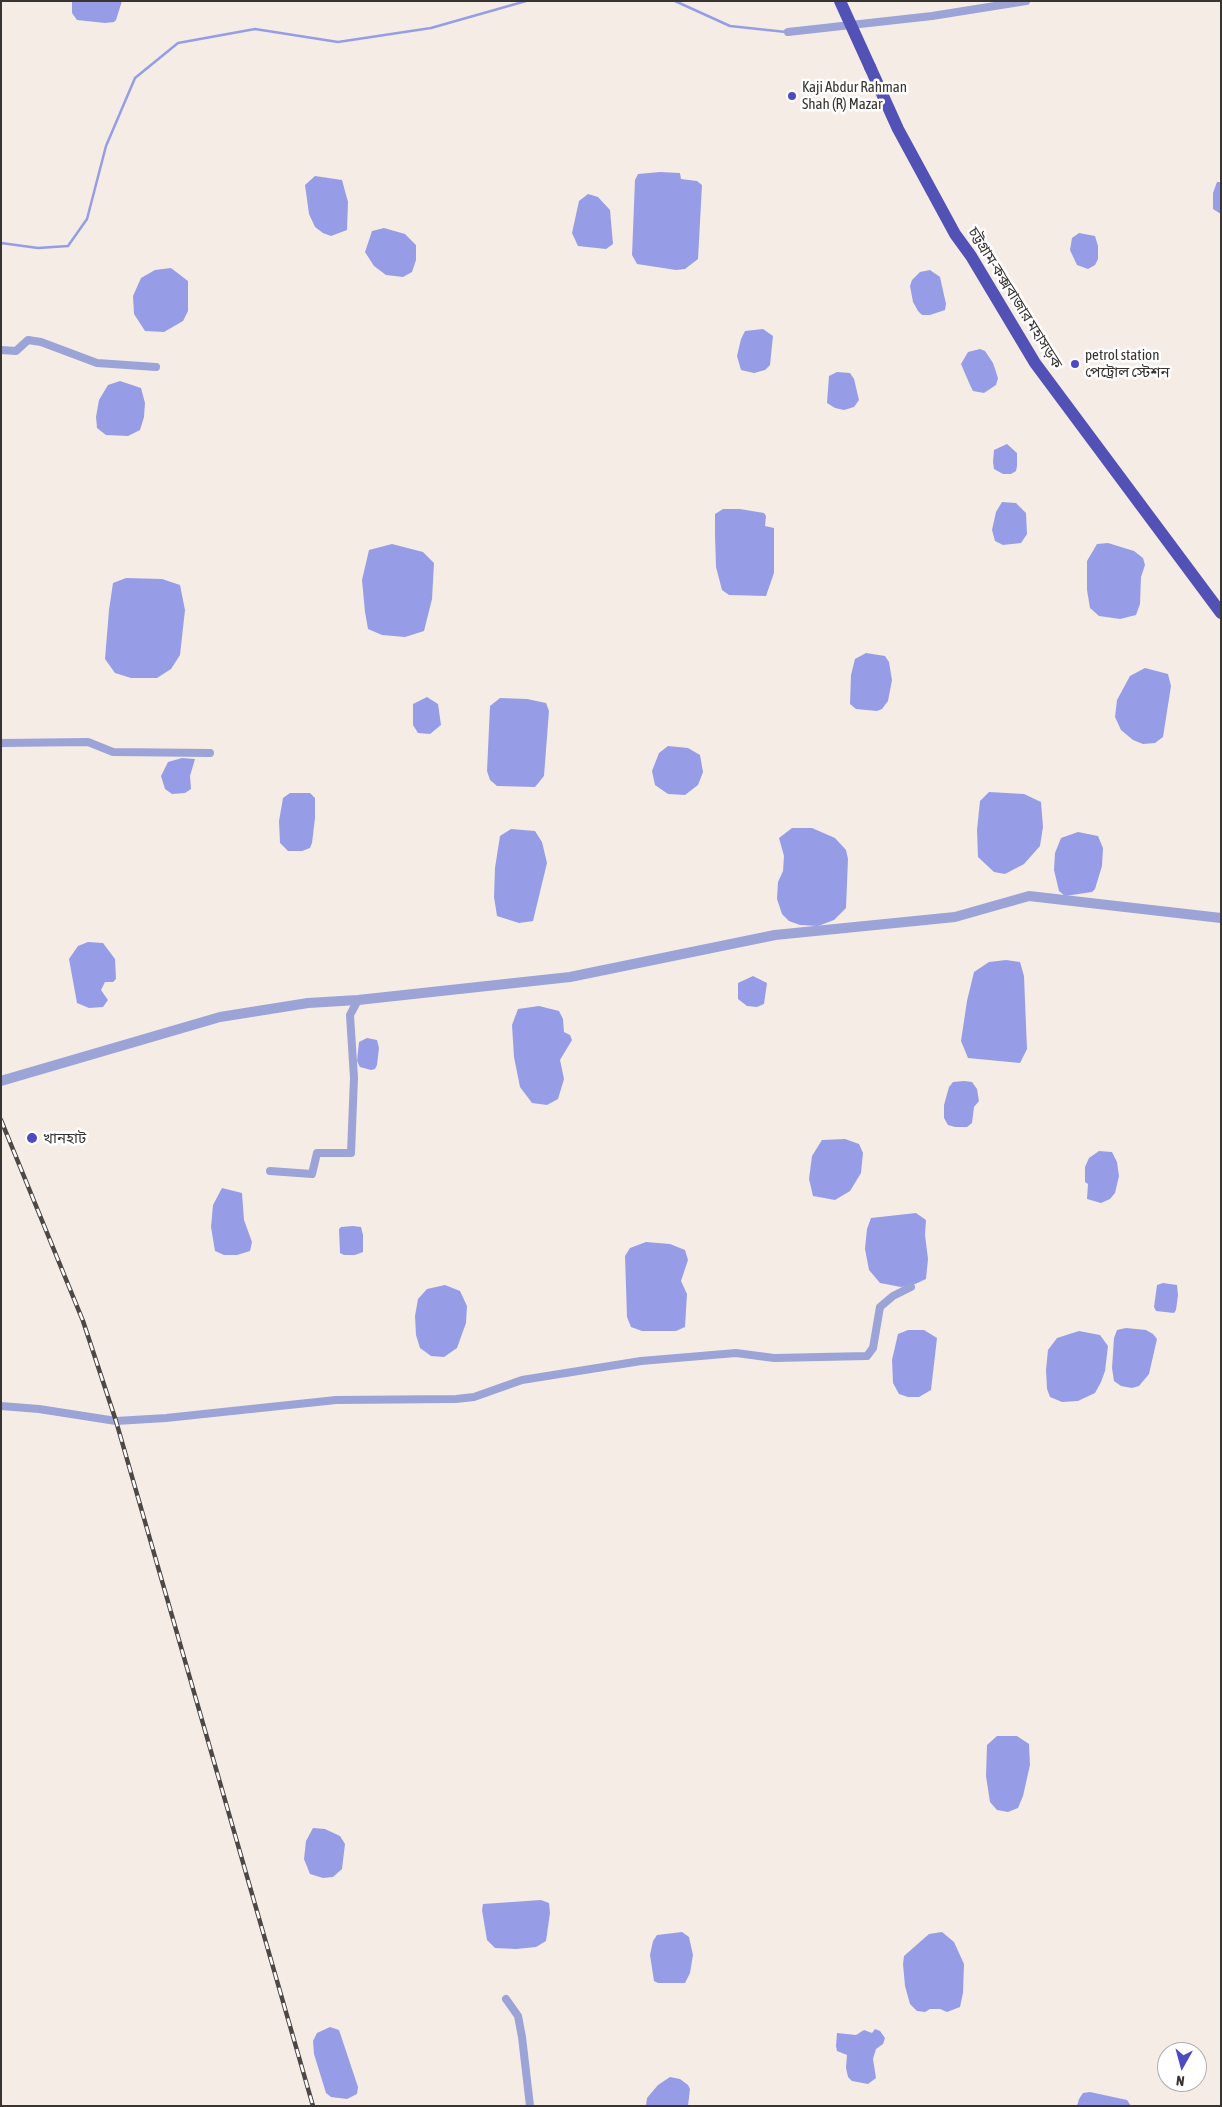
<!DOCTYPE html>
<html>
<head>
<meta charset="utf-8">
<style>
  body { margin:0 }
  #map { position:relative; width:1222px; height:2107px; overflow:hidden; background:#f5ece6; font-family:"Asap Condensed",sans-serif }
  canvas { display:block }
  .frame { position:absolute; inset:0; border:2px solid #383432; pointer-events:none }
  .north { position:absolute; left:1157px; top:2042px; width:50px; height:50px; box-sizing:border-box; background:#fff; border:1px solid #afaead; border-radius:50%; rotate:187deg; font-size:14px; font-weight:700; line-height:20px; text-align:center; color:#383432 }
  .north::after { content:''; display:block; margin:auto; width:18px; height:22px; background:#4e4ac1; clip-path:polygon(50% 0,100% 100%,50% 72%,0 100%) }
</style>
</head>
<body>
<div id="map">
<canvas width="1222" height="2107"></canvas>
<div class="frame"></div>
<div class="north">N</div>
</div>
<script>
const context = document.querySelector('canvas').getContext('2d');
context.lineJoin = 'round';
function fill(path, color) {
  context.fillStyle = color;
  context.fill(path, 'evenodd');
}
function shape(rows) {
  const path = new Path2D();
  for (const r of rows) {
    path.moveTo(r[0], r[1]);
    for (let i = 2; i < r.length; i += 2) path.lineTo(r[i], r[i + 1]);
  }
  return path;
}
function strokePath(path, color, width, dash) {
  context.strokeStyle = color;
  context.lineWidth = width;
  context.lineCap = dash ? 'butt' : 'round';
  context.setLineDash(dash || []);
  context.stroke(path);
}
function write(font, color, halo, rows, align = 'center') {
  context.font = font + ' "Asap Condensed","Noto Sans Bengali",sans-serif';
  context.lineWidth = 5;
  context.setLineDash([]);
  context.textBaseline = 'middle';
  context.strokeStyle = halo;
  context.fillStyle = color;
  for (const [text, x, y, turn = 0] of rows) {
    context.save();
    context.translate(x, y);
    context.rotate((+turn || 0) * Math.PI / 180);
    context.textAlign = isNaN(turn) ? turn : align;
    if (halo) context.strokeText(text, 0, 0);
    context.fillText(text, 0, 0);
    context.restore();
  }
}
fill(shape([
  [72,1,122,1,116,20,114,22,105,23,77,20,72,13],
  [660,172,680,173,681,179,697,181,702,185,698,259,685,269,676,270,637,264,632,255,635,180,638,174],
  [315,176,342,180,348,202,347,230,331,236,323,233,315,227,309,214,305,185],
  [1217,182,1221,182,1221,214,1213,209,1213,193],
  [588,194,598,197,610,210,613,244,606,249,578,246,572,233,579,201],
  [384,228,405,234,416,245,416,260,412,272,403,277,386,275,374,266,365,252,372,231],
  [1079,233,1095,236,1098,246,1098,259,1095,265,1088,269,1077,265,1070,250,1072,238],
  [171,268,188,281,188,311,183,321,164,332,145,331,134,314,133,296,141,278,155,270],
  [930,270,940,277,946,304,945,310,930,315,922,315,918,311,913,302,910,286,912,280,920,272],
  [763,329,773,336,770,365,765,370,754,373,741,370,737,356,741,339,745,331],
  [980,349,985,351,993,363,998,378,996,385,984,393,973,391,970,385,961,364,968,352],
  [837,372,850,373,854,379,859,400,854,407,844,410,835,408,827,403,829,376],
  [120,381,141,388,145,403,144,417,140,430,128,436,106,435,97,428,96,417,99,400,108,385],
  [1007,444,1017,453,1017,466,1016,471,1011,474,1003,474,994,469,993,462,994,450],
  [1002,502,1016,503,1026,513,1027,534,1021,543,1003,545,995,541,992,530,996,512],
  [723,509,740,509,764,513,766,516,765,526,774,528,774,573,766,596,729,595,722,590,716,567,715,535,715,514],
  [1108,543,1134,551,1143,558,1145,565,1141,577,1140,604,1136,615,1120,619,1099,616,1090,608,1087,590,1087,561,1097,544],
  [392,544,423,552,434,563,432,599,424,631,405,637,382,635,368,629,365,612,362,580,369,550],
  [126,578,162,579,180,585,185,610,180,655,171,669,157,678,131,678,115,673,105,659,109,610,113,583],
  [866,653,885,656,889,662,892,680,888,701,882,709,877,711,856,709,850,704,851,675,855,659],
  [1145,668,1168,674,1171,686,1163,737,1155,743,1143,744,1133,740,1121,730,1115,717,1117,700,1130,676],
  [427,697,438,704,441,725,430,734,418,733,413,725,413,704],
  [500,698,527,699,546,703,549,711,544,776,535,787,497,786,490,780,487,771,490,706],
  [668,746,688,748,700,755,703,772,698,785,685,795,668,794,655,785,652,771,659,753],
  [182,758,195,759,190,776,191,789,185,793,172,794,165,789,161,776,168,762],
  [989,792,1024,794,1041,802,1043,827,1040,846,1024,864,1005,874,994,872,978,857,977,830,980,801],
  [290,793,310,793,315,798,315,818,312,843,310,848,302,851,288,851,280,843,279,821,283,798],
  [792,828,812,828,835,838,846,850,848,859,846,908,834,920,818,926,800,925,789,921,782,914,777,899,778,882,783,871,784,856,779,838],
  [511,829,535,831,542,842,547,863,533,921,519,923,497,916,494,897,495,868,500,836],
  [1078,832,1098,836,1103,848,1102,866,1095,889,1092,892,1065,896,1059,891,1054,870,1055,853,1061,838],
  [88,942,103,943,115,959,116,979,113,982,105,982,101,990,108,1000,103,1007,89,1008,77,1003,69,959,78,946],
  [1006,960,1020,962,1024,976,1027,1049,1020,1063,968,1058,961,1041,967,1001,974,972,989,962],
  [753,976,767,983,764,1004,757,1007,747,1006,738,999,738,983],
  [539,1006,559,1011,563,1019,564,1032,570,1035,572,1040,560,1060,564,1079,558,1099,547,1105,532,1103,520,1087,514,1057,512,1025,518,1009],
  [367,1038,377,1040,379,1048,377,1065,375,1069,371,1070,360,1067,357,1061,359,1042],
  [964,1081,972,1082,977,1089,979,1101,974,1107,972,1123,967,1127,955,1127,948,1125,944,1118,944,1105,949,1087,953,1082],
  [845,1139,859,1144,863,1153,861,1173,850,1191,835,1200,813,1196,809,1179,812,1156,822,1140],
  [1099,1151,1112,1152,1117,1162,1119,1176,1115,1193,1110,1199,1101,1203,1087,1199,1088,1184,1085,1182,1085,1167,1089,1158],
  [222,1188,242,1193,244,1220,252,1242,250,1251,237,1255,224,1255,215,1251,211,1227,213,1205],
  [916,1213,926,1220,925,1235,928,1259,926,1279,913,1285,901,1287,880,1283,869,1270,865,1249,867,1229,871,1218],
  [353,1226,361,1227,363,1235,363,1252,355,1255,344,1255,340,1253,339,1229,341,1227],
  [646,1242,670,1244,685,1250,688,1260,681,1281,687,1294,685,1327,676,1331,642,1331,631,1327,627,1317,625,1256,630,1248],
  [1163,1283,1177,1285,1178,1295,1176,1310,1174,1313,1156,1311,1154,1307,1157,1285],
  [445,1285,460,1291,467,1306,466,1323,457,1348,444,1357,431,1356,420,1348,416,1335,415,1316,418,1299,427,1289],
  [1126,1328,1146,1330,1153,1334,1157,1339,1149,1374,1139,1386,1132,1388,1121,1386,1114,1381,1112,1368,1114,1338,1117,1330],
  [908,1330,924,1330,937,1338,931,1390,919,1397,908,1397,899,1394,893,1383,892,1360,898,1334],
  [1079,1331,1100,1335,1108,1346,1105,1371,1101,1382,1095,1393,1078,1401,1062,1402,1050,1397,1047,1389,1046,1370,1048,1350,1057,1338],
  [997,1736,1017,1736,1029,1744,1030,1765,1023,1796,1018,1808,1008,1812,997,1810,990,1802,986,1776,987,1745],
  [313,1828,325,1829,340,1836,345,1844,342,1869,333,1877,323,1878,310,1874,304,1859,306,1841],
  [541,1900,549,1903,550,1913,546,1941,536,1947,516,1949,495,1948,487,1940,482,1910,483,1904],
  [682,1932,689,1937,693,1955,690,1973,685,1983,658,1983,654,1981,650,1955,653,1941,657,1935],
  [942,1932,954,1942,964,1964,963,1993,960,2007,947,2012,940,2009,930,2009,925,2012,917,2011,910,2004,905,1986,903,1964,904,1956,929,1934],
  [330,2027,339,2030,358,2087,357,2094,347,2099,331,2097,326,2093,314,2054,313,2041,317,2033],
  [875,2029,880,2031,885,2038,883,2044,876,2049,873,2059,876,2078,868,2084,852,2081,848,2077,846,2068,847,2055,837,2051,836,2046,837,2033,856,2035,864,2030,872,2033],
  [670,2077,680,2079,688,2085,690,2089,688,2106,646,2106,647,2098,658,2085],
  [1090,2092,1127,2100,1131,2106,1077,2106,1079,2099,1083,2093]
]), '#969de6');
strokePath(shape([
  [675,1,730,26,786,32],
  [1,243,38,248,68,246,87,219,106,146,135,78,178,43,255,29,338,42,431,28,526,1]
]), '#969de6', 2.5);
strokePath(shape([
  [788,32,932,16,1026,1],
  [1,350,16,351,28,340,41,342,97,363,156,367],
  [1,743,88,742,113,752,210,753],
  [270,1171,312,1174,317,1153,351,1153,354,1078,350,1015,358,1000],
  [1,1406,39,1409,116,1421,166,1418,336,1400,456,1399,474,1397,522,1380,641,1361,736,1353,774,1358,867,1356,873,1348,880,1307,893,1296,911,1287],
  [506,1999,518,2016,522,2037,530,2106]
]), '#9ca3d6', 8);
strokePath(shape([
  [1,1081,220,1017,308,1003,358,1000,570,977,775,935,955,917,1029,896,1221,918]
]), '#9ca3d6', 10);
strokePath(shape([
  [870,67,898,129,955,234,971,256,1035,363,1221,613]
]), '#5252b6', 12);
const rail = shape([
  [1,1120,83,1321,116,1421,313,2106]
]);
strokePath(rail, '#4d4846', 4.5);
strokePath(rail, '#fff', 2.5, [8]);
strokePath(shape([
  [840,1,870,67]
]), '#5252b6', 12);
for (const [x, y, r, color] of [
  [792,96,5,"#4e4ac1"],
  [1075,364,5,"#4e4ac1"],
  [32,1138,6,"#4e4ac1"]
]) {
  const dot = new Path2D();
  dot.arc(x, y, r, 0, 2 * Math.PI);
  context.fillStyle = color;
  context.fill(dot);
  strokePath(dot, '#fff', 2);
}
write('15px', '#383432', '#fff', [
  ["Kaji Abdur Rahman",802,87],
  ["Shah (R) Mazar",802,104],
  ["petrol station",1085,355],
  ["পেট্রোল স্টেশন",1085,372],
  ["খানহাট",43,1138]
], 'left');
write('15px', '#383432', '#fff', [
  ["চট্টগ্রাম-কক্সবাজার মহাসড়ক",1015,298,58]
]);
</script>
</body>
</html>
